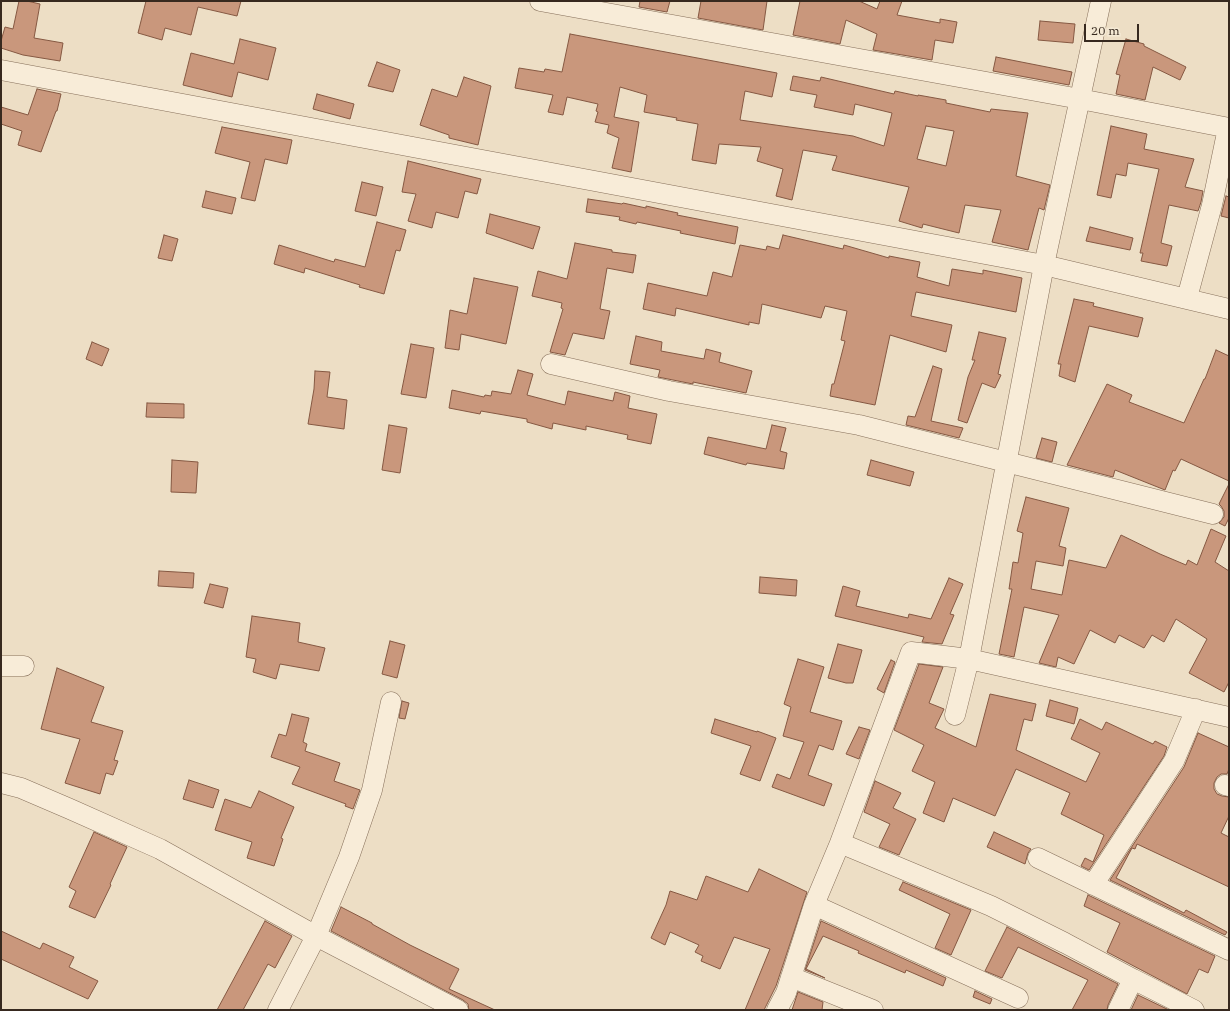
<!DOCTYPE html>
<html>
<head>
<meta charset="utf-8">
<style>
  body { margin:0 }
  #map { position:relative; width:1230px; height:1011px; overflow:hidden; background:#eddec5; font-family:"IBM Plex Serif",serif }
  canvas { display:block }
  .frame { position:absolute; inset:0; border:2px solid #37291f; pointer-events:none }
  .scale { position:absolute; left:1084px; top:24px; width:55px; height:18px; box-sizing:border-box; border:2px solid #37291f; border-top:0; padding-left:5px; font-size:12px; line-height:14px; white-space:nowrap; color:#37291f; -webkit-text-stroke:3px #f4e9d4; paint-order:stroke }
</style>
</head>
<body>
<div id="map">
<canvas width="1230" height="1011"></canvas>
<div class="frame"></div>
<div class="scale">20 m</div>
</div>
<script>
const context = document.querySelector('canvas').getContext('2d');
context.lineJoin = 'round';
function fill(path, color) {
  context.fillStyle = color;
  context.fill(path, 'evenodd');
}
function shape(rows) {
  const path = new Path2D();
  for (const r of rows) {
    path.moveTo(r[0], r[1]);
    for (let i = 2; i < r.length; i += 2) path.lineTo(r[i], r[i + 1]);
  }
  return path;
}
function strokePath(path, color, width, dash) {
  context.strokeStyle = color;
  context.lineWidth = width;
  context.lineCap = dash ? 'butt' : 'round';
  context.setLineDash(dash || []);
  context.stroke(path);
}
const building = shape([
  [19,1,27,1,40,4,34,38,63,43,60,61,23,55,1,48,1,41,5,27,13,29,19,1],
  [146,1,241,1,237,16,198,7,191,35,165,28,162,40,138,33,146,1],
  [640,1,670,1,667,12,639,7,640,1],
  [701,1,767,1,763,30,698,18,701,1],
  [800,1,859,1,877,9,880,1,902,1,897,15,940,23,940,19,957,22,953,43,935,40,932,60,873,50,877,34,846,20,840,44,793,35,800,1],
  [1040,21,1075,24,1073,43,1038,40,1040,21],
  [570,34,777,73,772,97,745,91,740,120,853,136,884,146,892,113,855,104,853,115,814,107,817,95,790,90,793,76,820,81,821,77,894,94,895,91,918,96,918,95,946,100,946,103,990,112,991,109,1028,113,1016,176,1050,185,1044,210,1039,208,1028,250,992,242,1001,210,965,205,959,233,923,224,922,228,899,221,909,187,832,170,837,156,803,150,792,200,776,196,783,169,757,161,761,147,719,144,716,164,692,160,698,124,676,120,677,118,644,112,647,95,620,87,614,117,639,122,631,172,612,168,619,138,607,133,609,125,595,122,598,112,596,111,598,104,567,97,563,115,548,112,553,95,515,88,519,68,544,72,545,69,562,72,570,34],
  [926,126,954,131,946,166,917,159,926,126],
  [240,39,276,48,268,80,238,72,232,97,183,85,191,53,234,64,240,39],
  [1126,39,1144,44,1144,46,1186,67,1180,80,1153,67,1145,100,1116,94,1120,75,1116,74,1126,39],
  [996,57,1072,72,1069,85,993,71,996,57],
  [377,62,400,70,393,92,368,86,377,62],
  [464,77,491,86,478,145,449,138,449,135,420,125,432,89,457,97,464,77],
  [37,89,61,94,57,111,56,111,41,152,18,145,22,131,1,124,1,107,28,115,37,89],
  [317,94,354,104,350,119,313,109,317,94],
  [1111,126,1147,134,1144,149,1194,159,1185,187,1203,191,1201,202,1198,211,1169,205,1161,243,1172,246,1167,266,1141,261,1143,253,1140,253,1159,169,1128,163,1126,176,1116,174,1111,198,1097,195,1111,126],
  [222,127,292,140,287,164,265,159,255,201,241,198,250,162,215,153,222,127],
  [408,161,481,179,477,194,465,191,458,218,436,212,432,228,408,221,416,194,402,192,408,161],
  [362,182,383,187,376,216,355,211,362,182],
  [206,191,236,198,232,214,202,207,206,191],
  [1226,196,1229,197,1229,218,1221,216,1226,196],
  [588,199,622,204,623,203,646,208,646,206,678,213,677,215,738,227,735,244,680,233,681,231,637,222,636,224,619,220,620,217,586,212,588,199],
  [490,214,540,227,533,249,486,233,490,214],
  [377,222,406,230,400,251,396,250,384,294,359,287,360,285,305,268,304,273,274,264,279,245,334,262,335,259,365,267,377,222],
  [1090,227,1133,238,1130,250,1086,241,1090,227],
  [164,235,178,239,172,261,158,258,164,235],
  [783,235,843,249,844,245,889,258,889,256,920,262,917,277,949,286,952,269,983,274,983,270,1022,278,1016,312,916,292,911,316,952,325,946,352,890,335,875,405,830,396,832,384,834,384,845,341,841,340,847,311,825,306,821,318,762,304,759,324,749,322,749,325,676,308,675,316,643,309,648,283,707,296,713,272,732,277,740,245,766,250,767,246,779,249,783,235],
  [575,243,612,250,612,252,636,255,633,273,607,268,600,309,610,311,604,339,573,333,565,355,550,352,563,309,561,308,562,303,532,296,538,271,567,279,575,243],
  [474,278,518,287,506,344,461,334,459,350,445,348,450,310,467,314,474,278],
  [1074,299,1094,303,1093,306,1143,318,1138,337,1089,326,1075,382,1059,376,1061,364,1058,364,1074,299],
  [979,332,1006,338,998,374,1001,375,995,388,982,383,967,423,958,420,968,377,975,360,972,360,979,332],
  [636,336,662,342,661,351,704,359,706,349,721,353,719,362,752,371,746,393,693,382,693,384,658,377,660,370,630,364,636,336],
  [92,342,109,349,102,366,86,359,92,342],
  [411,344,434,348,426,398,401,394,411,344],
  [1216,350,1229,356,1229,481,1181,459,1175,471,1173,470,1165,490,1115,470,1113,477,1067,465,1107,384,1132,395,1129,402,1184,423,1204,379,1205,379,1216,350],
  [933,366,942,369,931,421,963,428,959,438,906,425,908,416,915,417,933,366],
  [518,370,533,374,527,395,565,405,568,391,613,401,615,392,630,396,628,408,657,414,651,444,627,439,628,435,586,426,586,430,553,423,552,429,527,422,527,419,481,411,480,414,449,408,452,390,484,397,485,395,491,396,492,391,511,394,518,370],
  [315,371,330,372,327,397,347,400,344,429,308,424,314,389,315,371],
  [147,403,184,404,184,418,146,417,147,403],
  [389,425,407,428,400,473,382,470,389,425],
  [772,425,786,428,780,451,787,453,784,469,747,463,746,465,704,454,708,437,766,449,772,425],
  [1042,438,1057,442,1052,462,1036,458,1042,438],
  [172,460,198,462,196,493,171,492,172,460],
  [871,460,914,472,910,486,867,475,871,460],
  [1229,484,1229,518,1225,526,1219,523,1224,517,1224,511,1221,506,1219,504,1229,484],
  [1026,497,1069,508,1059,546,1066,548,1063,566,1036,561,1031,589,1062,595,1069,560,1106,568,1121,535,1160,554,1186,565,1188,560,1197,565,1211,529,1226,536,1215,562,1229,571,1229,682,1224,692,1189,673,1207,639,1176,619,1164,642,1152,635,1144,648,1119,635,1115,643,1090,630,1074,664,1058,657,1056,667,1039,663,1059,615,1024,607,1014,657,999,654,1012,589,1009,589,1013,562,1018,563,1023,533,1017,531,1026,497],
  [159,571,194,573,193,588,158,586,159,571],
  [760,577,797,580,796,596,759,593,760,577],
  [949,578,963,584,950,614,954,615,942,644,922,642,924,637,835,616,843,586,860,591,856,606,908,618,909,614,931,619,949,578],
  [210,584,228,588,223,608,204,603,210,584],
  [252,616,300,623,298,642,325,648,319,671,280,664,276,679,253,672,256,659,246,657,252,616],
  [390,641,405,645,397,678,382,674,390,641],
  [838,644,862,650,853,683,846,683,828,678,838,644],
  [798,659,824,667,810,712,842,721,833,750,819,745,808,775,832,784,824,806,772,787,777,774,790,779,804,742,783,736,791,707,784,704,798,659],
  [891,660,895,662,884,693,877,689,891,660],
  [919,664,943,667,929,703,944,709,935,728,976,747,990,694,1036,704,1032,721,1024,719,1016,750,1086,782,1100,753,1071,739,1080,719,1102,730,1106,722,1153,744,1155,741,1167,747,1164,756,1089,870,1081,866,1085,858,1093,862,1104,835,1061,814,1070,793,1016,769,995,816,953,798,944,822,923,813,935,782,912,771,924,745,894,730,919,664],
  [57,668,104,687,91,722,123,731,114,760,118,761,113,775,106,773,100,794,65,783,80,739,41,729,57,668],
  [1050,700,1078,708,1074,724,1046,716,1050,700],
  [402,701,409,703,405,719,399,718,402,701],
  [292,714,309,718,303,742,307,744,305,751,340,763,334,781,360,790,353,809,345,806,346,804,292,784,300,767,271,757,279,734,286,736,292,714],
  [715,719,757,732,757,731,776,738,760,781,740,774,751,746,711,733,715,719],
  [859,727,870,730,859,759,846,754,859,727],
  [1198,733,1229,747,1229,769,1227,774,1221,774,1217,777,1214,783,1214,789,1217,794,1222,796,1229,797,1229,816,1221,833,1229,837,1229,887,1137,844,1135,849,1132,848,1116,878,1184,913,1186,910,1227,932,1225,935,1110,880,1184,767,1198,733],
  [189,780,219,790,213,808,183,799,189,780],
  [875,781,901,793,893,808,916,819,899,855,879,847,890,824,864,812,875,781],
  [259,791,294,807,281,838,283,839,274,866,247,858,252,842,215,830,225,799,251,808,259,791],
  [94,832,127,847,110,884,111,885,95,918,69,907,76,891,69,887,94,832],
  [994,832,1031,849,1028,853,1025,864,987,847,994,832],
  [759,869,807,892,776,986,764,1010,745,1010,770,949,734,937,720,969,701,961,703,956,695,952,699,945,670,932,665,945,651,938,666,905,670,891,697,900,706,876,748,892,759,869],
  [903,882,971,910,951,955,935,948,950,914,899,890,903,882],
  [1088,895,1215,956,1208,973,1199,969,1187,994,1107,952,1120,923,1084,906,1088,895],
  [341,907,372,923,372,924,410,945,459,969,449,989,495,1010,469,1010,468,1004,463,1000,331,931,341,907],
  [265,921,292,936,275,968,268,964,243,1010,217,1010,265,921],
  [821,921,946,978,943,986,906,970,905,973,858,953,859,951,823,936,806,969,825,978,805,970,821,921],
  [1007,927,1118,984,1108,1005,1107,1010,1072,1010,1088,980,1018,947,1002,978,985,971,1007,927],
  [1,931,40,949,43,943,74,957,69,967,98,981,88,999,1,959,1,931],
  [975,991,992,999,990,1004,973,997,975,991],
  [798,992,823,1002,822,1010,792,1010,798,992],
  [1138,995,1169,1010,1131,1010,1138,995]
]);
fill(building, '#c9977c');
strokePath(building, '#855842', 1);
const street = shape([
  [540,1,1080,99,1229,128],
  [1,70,1044,265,1229,309],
  [1187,298,1212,205,1228,128],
  [551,364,669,391,859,425,1213,514],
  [1,666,24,666],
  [955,715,969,659,1044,265,1101,1],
  [1,783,21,788,70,809,160,849,316,936,458,1010],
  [1225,785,1229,786],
  [840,843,991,906,1065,943,1133,979],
  [1038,858,1229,950],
  [1093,885,1174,761,1196,709],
  [814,905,1018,998],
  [791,977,873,1010],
  [278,1010,316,936,349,857,372,790,391,702],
  [777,1010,786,993,814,905,840,843,911,652,969,659,1229,717],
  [1118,1010,1133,979,1194,1010]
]);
strokePath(street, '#87705b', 21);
strokePath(street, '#f8ecd8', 20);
</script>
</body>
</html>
